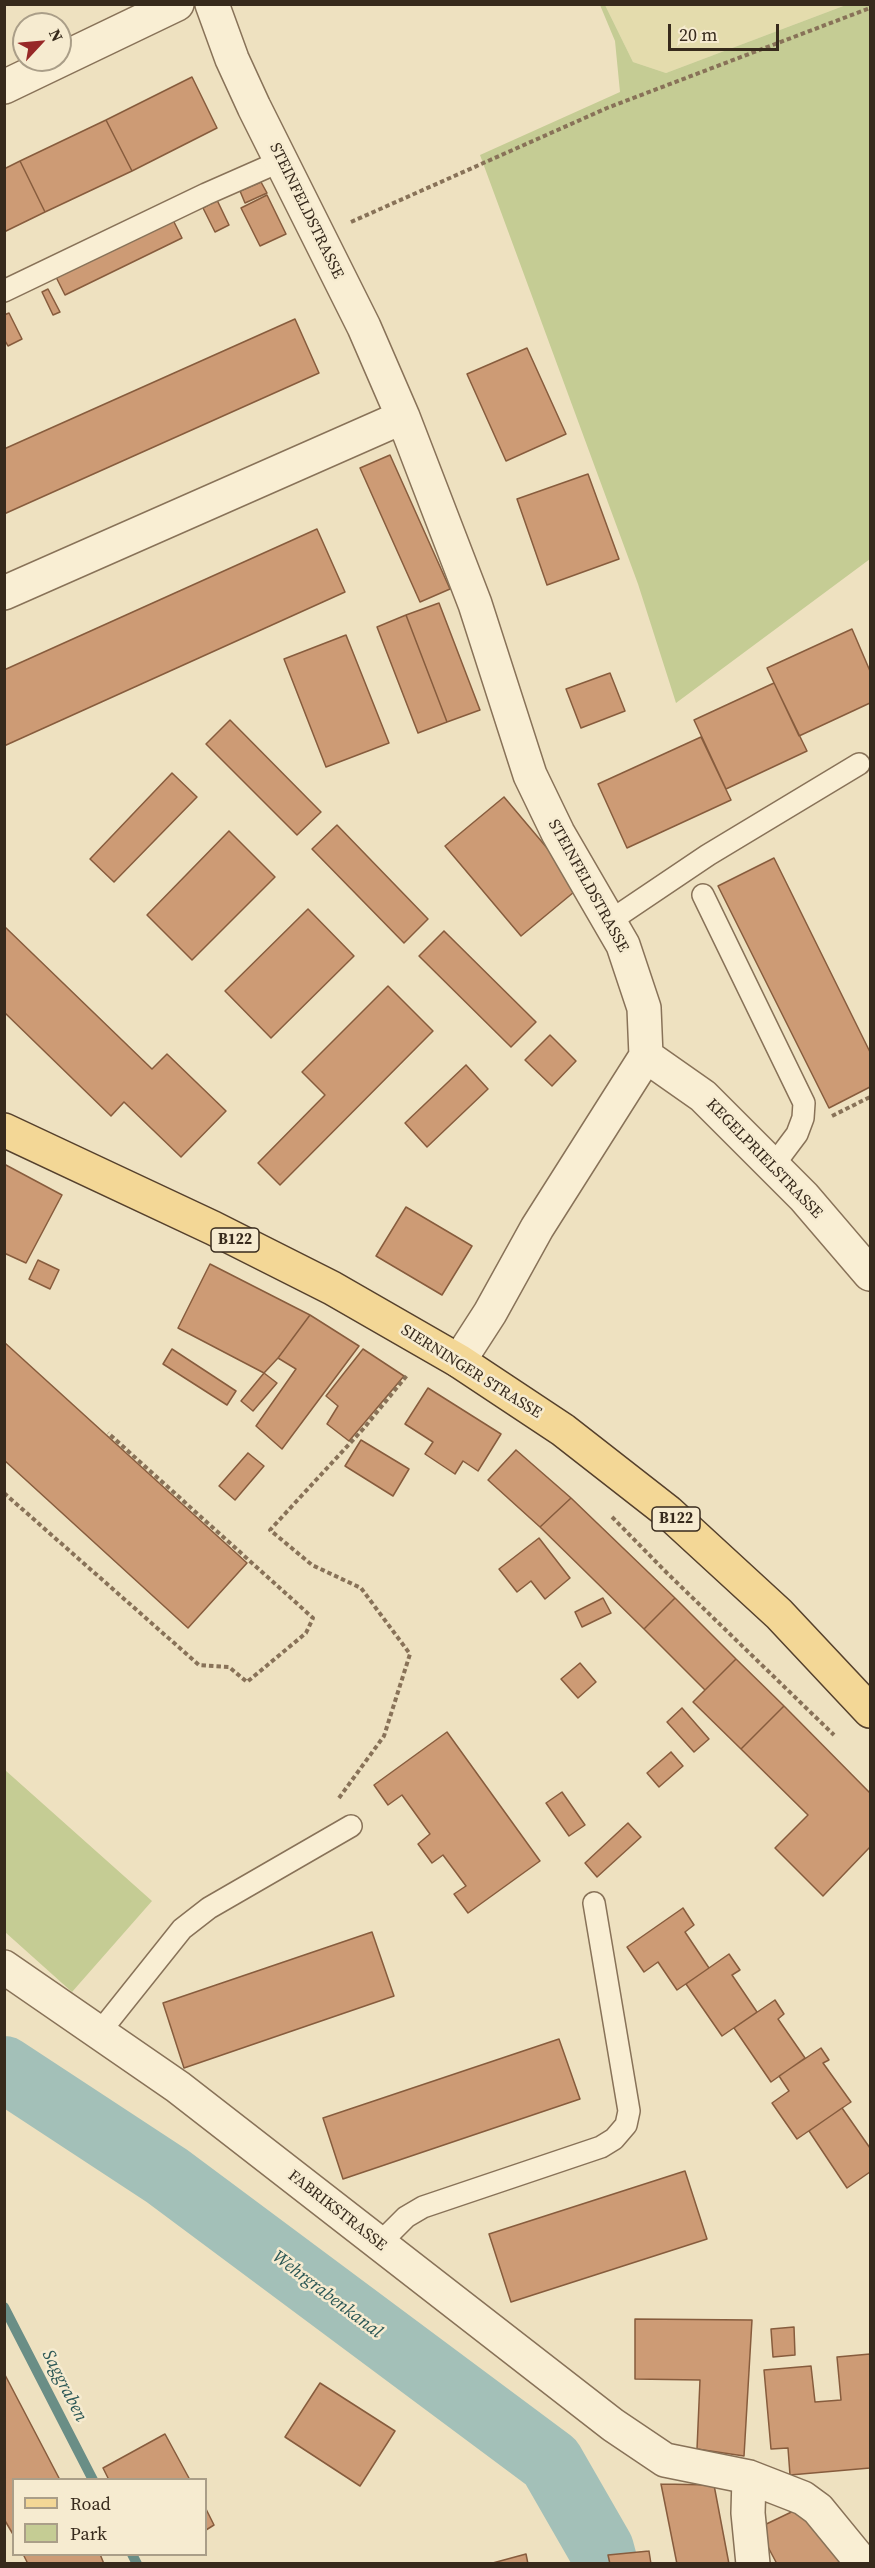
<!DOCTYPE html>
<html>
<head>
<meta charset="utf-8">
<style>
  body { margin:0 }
  #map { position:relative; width:875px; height:2568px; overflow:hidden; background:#eee1c0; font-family:"Source Serif 4",serif }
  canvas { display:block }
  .frame { position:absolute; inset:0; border:6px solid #372a1c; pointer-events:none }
  .legend { position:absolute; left:12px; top:2478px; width:195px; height:78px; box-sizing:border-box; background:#f6ebd0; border:2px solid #aa9e88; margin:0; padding:8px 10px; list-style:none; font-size:18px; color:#372a1c }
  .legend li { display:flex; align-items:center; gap:12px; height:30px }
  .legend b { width:30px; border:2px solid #aa9e88 }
  .north { position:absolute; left:12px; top:12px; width:60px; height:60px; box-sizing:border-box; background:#f6ebd0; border:2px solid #aa9e88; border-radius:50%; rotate:64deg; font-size:16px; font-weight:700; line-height:24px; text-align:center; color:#372a1c }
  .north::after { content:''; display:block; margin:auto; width:21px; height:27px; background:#972827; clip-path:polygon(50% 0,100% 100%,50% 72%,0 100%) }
  .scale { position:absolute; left:668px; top:24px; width:111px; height:27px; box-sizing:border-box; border:3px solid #372a1c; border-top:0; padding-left:8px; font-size:18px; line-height:21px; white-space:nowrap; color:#372a1c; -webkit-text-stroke:4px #f6ebd0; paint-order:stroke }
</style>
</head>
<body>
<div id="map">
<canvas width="875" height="2568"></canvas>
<div class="frame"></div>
<ul class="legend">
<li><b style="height:8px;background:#f3d796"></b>Road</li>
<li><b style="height:16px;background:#c5cc94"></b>Park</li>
</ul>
<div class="north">N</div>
<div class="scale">20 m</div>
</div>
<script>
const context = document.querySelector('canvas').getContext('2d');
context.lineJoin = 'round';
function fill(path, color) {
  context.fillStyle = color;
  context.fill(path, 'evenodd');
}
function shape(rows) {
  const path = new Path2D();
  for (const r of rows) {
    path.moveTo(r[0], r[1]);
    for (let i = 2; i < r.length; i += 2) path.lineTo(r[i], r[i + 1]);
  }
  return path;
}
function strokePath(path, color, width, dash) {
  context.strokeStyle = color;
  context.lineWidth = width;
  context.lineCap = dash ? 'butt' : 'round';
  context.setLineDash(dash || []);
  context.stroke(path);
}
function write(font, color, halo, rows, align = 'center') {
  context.font = font + ' "Source Serif 4",serif';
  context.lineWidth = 5;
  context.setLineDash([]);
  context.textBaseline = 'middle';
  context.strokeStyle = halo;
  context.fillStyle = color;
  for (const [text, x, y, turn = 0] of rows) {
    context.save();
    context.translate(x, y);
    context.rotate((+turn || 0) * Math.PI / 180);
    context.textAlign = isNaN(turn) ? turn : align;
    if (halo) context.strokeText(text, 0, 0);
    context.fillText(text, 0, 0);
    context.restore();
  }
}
fill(shape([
  [605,5,846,5,666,73,633,62]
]), '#e4dcad');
fill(shape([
  [600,5,605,5,633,62,666,73,846,5,870,5,870,559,676,703,638,584,480,155,620,92,615,41],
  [5,1770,152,1901,72,1992,5,1932]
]), '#c5cc94');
strokePath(shape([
  [4,2307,93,2480],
  [132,2554,137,2564]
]), '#6a8e86', 10);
strokePath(shape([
  [4,2069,167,2176,551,2462,601,2549,605,2564]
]), '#a3c0b8', 66);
const building = shape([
  [192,77,217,128,132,171,106,120,192,77],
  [106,120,132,171,45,212,20,161,106,120],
  [20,161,45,212,4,232,4,169,20,161],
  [261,182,267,193,245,203,240,191,261,182],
  [267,195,286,234,260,246,241,208,267,195],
  [217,200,229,225,215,232,203,208,217,200],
  [173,220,182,238,65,295,56,277,173,220],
  [48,289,60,312,53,315,42,292,48,289],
  [9,313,22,339,8,346,4,339,4,315,9,313],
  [295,319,319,373,4,514,4,449,295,319],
  [527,348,566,434,506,461,467,374,527,348],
  [390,455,450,589,420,602,360,468,390,455],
  [588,474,619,559,547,585,517,499,588,474],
  [317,529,345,592,4,746,4,670,317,529],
  [439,603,480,710,447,722,406,615,439,603],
  [406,615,447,722,418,733,377,627,406,615],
  [852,629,870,671,870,703,799,736,767,668,852,629],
  [346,635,389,743,326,767,284,659,346,635],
  [610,673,625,711,581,728,566,689,610,673],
  [774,683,807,751,726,789,694,720,774,683],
  [230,720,321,812,297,835,206,744,230,720],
  [701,737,731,800,627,848,598,784,701,737],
  [172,773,197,797,114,882,90,859,172,773],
  [504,797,580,887,521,936,445,846,504,797],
  [337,825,428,919,404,943,312,849,337,825],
  [229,831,275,877,192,960,147,915,229,831],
  [774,858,870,1052,870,1087,829,1108,718,886,774,858],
  [308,909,354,956,271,1038,225,991,308,909],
  [4,926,152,1069,167,1054,226,1111,181,1157,124,1102,111,1116,4,1012,4,926],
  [444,931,536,1022,511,1047,419,956,444,931],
  [388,986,433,1031,280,1185,258,1163,325,1095,302,1072,388,986],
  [550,1035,576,1061,552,1086,525,1060,550,1035],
  [466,1065,488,1089,427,1147,405,1123,466,1065],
  [4,1164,62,1195,26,1263,4,1253,4,1164],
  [406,1207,472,1246,442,1295,376,1256,406,1207],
  [38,1260,59,1270,50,1289,29,1279,38,1260],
  [210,1264,310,1315,278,1358,264,1373,178,1328,210,1264],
  [310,1315,359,1346,282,1449,256,1426,296,1369,278,1358,310,1315],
  [4,1342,247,1563,188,1628,4,1460,4,1342],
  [172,1349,236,1391,227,1405,163,1364,172,1349],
  [363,1349,404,1376,349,1441,327,1424,338,1406,326,1396,363,1349],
  [264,1373,277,1383,253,1411,241,1401,264,1373],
  [428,1388,501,1434,478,1471,463,1461,455,1474,425,1454,433,1442,405,1424,428,1388],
  [361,1440,409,1469,393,1496,345,1466,361,1440],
  [516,1450,571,1498,540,1527,488,1480,516,1450],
  [248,1453,264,1466,235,1500,219,1486,248,1453],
  [571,1498,675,1598,644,1629,540,1527,571,1498],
  [539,1538,570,1578,545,1599,531,1581,517,1592,499,1569,539,1538],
  [603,1598,611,1613,582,1627,575,1612,603,1598],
  [675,1598,736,1659,705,1690,644,1629,675,1598],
  [736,1659,784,1706,741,1749,693,1702,736,1659],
  [580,1663,596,1682,578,1698,561,1679,580,1663],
  [784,1706,870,1793,870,1847,823,1896,775,1848,808,1815,741,1749,784,1706],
  [682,1708,709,1739,694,1752,667,1722,682,1708],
  [447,1732,540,1861,468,1913,454,1894,466,1886,443,1855,432,1863,418,1844,430,1834,402,1795,388,1805,374,1785,447,1732],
  [671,1752,683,1766,659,1787,647,1773,671,1752],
  [562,1792,585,1825,569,1836,546,1803,562,1792],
  [628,1823,641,1837,597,1877,585,1863,628,1823],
  [683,1908,694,1925,685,1932,709,1968,677,1990,658,1962,644,1972,627,1947,683,1908],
  [372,1932,394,1996,184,2068,163,2003,372,1932],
  [729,1954,740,1970,732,1975,757,2012,722,2036,686,1984,729,1954],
  [775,2000,784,2014,778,2019,805,2058,771,2082,734,2028,775,2000],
  [559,2039,580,2099,343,2179,323,2118,559,2039],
  [821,2048,829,2060,823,2063,851,2102,797,2139,772,2103,789,2091,779,2076,821,2048],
  [842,2108,870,2148,870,2172,847,2188,809,2131,842,2108],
  [685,2171,707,2239,511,2302,489,2234,685,2171],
  [635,2319,752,2320,744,2456,697,2449,700,2380,635,2379,635,2319],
  [794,2327,795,2355,773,2357,771,2329,794,2327],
  [870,2354,870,2468,790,2475,788,2448,771,2449,764,2370,811,2366,815,2402,841,2400,837,2357,870,2354],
  [4,2373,60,2480,14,2480,14,2536,4,2519,4,2373],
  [320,2383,395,2431,360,2486,285,2437,320,2383],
  [165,2434,190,2480,109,2480,103,2468,165,2434],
  [661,2484,714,2485,729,2564,677,2564,661,2484],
  [804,2506,847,2564,777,2564,758,2528,804,2506],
  [206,2509,214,2525,206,2530,206,2509],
  [649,2551,651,2564,610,2564,608,2555,649,2551],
  [23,2554,100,2554,104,2564,28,2564,23,2554],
  [526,2554,528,2564,489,2564,526,2554]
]);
fill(building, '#cd9b75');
strokePath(building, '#875c3d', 1.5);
const lane = shape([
  [4,291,206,194,281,161],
  [703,895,804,1103,803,1118,797,1134,773,1166],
  [610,921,708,855,859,764],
  [99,2033,182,1929,209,1908,351,1826],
  [379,2244,406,2217,423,2207,601,2147,614,2139,626,2125,629,2111,594,1903]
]);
const street = shape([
  [212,4,232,59,254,107,364,327,403,417,475,604,530,775,558,833,623,945,644,1008,646,1056,537,1228,490,1313,459,1361],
  [4,87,177,4],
  [4,593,403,417],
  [646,1056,703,1096,804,1197,870,1274],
  [4,1967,178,2087,613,2425,665,2460,749,2477,803,2498,818,2509,863,2564],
  [749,2477,748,2513,753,2564]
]);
const primary = shape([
  [4,1130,213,1228,332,1288,459,1361,563,1430,668,1512,779,1614,870,1711]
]);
strokePath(lane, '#887258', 24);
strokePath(street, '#887258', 36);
strokePath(primary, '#55402c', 36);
strokePath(shape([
  [351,222,607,108,870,8],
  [832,1116,870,1097],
  [4,1493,199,1665,229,1667,247,1682,306,1633,313,1618,108,1433],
  [612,1517,667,1573,834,1735],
  [339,1798,384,1736,410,1654,361,1588,312,1565,270,1530,364,1428,408,1374]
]), '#887258', 4, [4.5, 3]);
strokePath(lane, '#f9eed3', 21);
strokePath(street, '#f9eed3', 33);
strokePath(primary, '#f3d796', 33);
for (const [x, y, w] of [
  [235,1240,48],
  [676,1519,48]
]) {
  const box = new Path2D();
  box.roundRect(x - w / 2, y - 12, w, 24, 4.5);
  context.fillStyle = '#f6ebd0';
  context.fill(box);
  strokePath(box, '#372a1c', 1.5);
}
write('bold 15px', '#372a1c', null, [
  ["B122",235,1240],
  ["B122",676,1519]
]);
write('16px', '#372a1c', '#f6ebd0', [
  ["STEINFELDSTRASSE",306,211,64],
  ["STEINFELDSTRASSE",588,886,61],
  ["KEGELPRIELSTRASSE",764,1159,46],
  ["SIERNINGER STRASSE",471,1372,32],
  ["FABRIKSTRASSE",337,2211,38]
]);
write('italic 18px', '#2b5755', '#f6ebd0', [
  ["Wehrgrabenkanal",327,2295,37],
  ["Saggraben",64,2386,63]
]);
</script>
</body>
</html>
